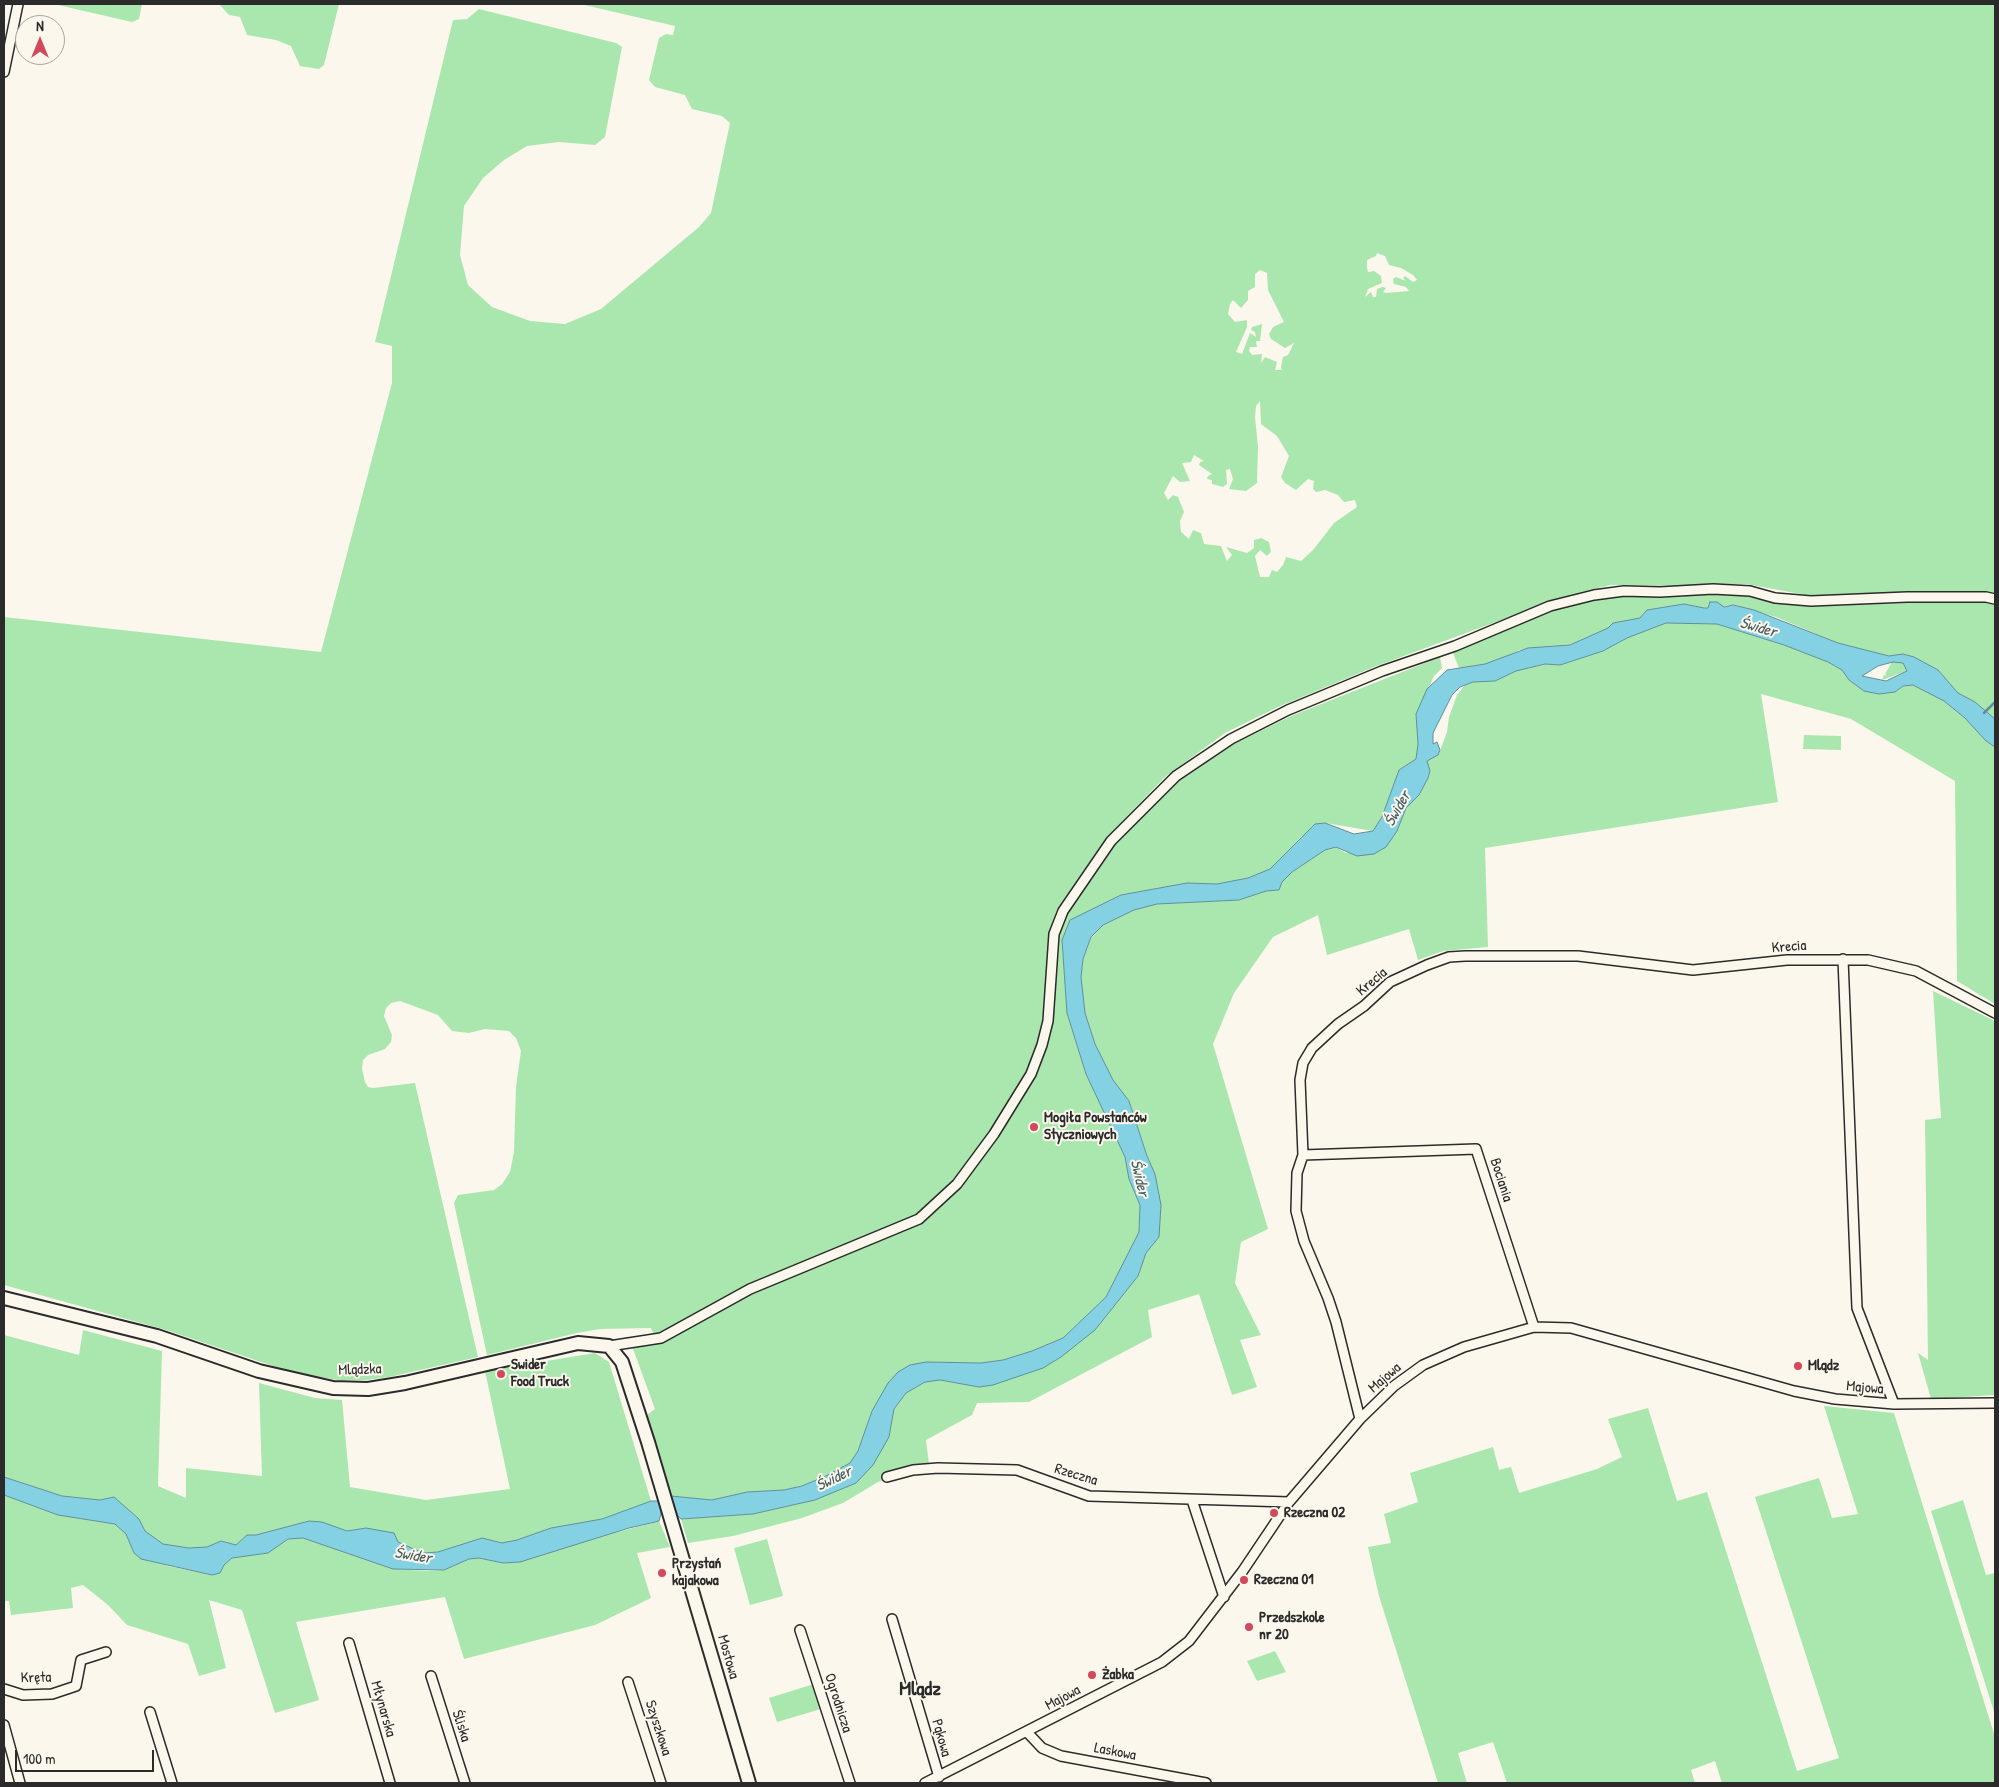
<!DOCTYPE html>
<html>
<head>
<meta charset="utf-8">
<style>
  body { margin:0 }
  #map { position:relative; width:1999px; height:1787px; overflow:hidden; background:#fbf7ec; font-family:"Patrick Hand",sans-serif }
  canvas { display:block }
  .frame { position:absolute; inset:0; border:5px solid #2b2b2b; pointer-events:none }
  .north { position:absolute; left:15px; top:15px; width:50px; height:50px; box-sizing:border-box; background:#fbf7ec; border:1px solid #a8a59f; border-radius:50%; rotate:0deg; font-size:14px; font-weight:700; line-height:20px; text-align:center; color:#2b2b2b }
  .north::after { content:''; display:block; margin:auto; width:18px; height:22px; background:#d1495b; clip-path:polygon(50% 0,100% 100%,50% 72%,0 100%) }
  .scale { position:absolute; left:15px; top:1750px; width:139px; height:22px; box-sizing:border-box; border:2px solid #2b2b2b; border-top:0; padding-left:6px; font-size:15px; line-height:18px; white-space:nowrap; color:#2b2b2b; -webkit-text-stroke:4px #fbf7ec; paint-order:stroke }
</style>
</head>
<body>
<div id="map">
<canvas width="1999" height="1787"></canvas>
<div class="frame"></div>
<div class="north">N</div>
<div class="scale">100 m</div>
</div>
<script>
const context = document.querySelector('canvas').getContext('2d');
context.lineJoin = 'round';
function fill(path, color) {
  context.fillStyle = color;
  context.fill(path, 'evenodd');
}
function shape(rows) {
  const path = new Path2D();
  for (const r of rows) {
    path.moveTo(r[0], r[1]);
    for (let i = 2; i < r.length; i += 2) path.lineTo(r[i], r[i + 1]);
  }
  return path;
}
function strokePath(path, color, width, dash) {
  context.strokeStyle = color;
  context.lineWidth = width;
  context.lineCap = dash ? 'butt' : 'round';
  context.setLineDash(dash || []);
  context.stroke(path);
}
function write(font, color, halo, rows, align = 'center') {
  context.font = font + ' "Patrick Hand",sans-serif';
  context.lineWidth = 4;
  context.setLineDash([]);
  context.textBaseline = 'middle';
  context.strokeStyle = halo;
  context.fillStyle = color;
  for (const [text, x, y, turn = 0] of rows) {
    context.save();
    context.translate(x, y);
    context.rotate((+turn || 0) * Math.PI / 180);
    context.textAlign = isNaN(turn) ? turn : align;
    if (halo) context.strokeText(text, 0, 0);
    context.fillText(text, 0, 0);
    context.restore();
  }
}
fill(shape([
  [142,4,139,19,132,22,58,5],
  [219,4,339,4,324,65,319,69,300,66,291,46,276,40,247,35,240,17,229,15],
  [580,4,1995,4,1995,594,1828,599,1746,584,1686,586,1611,585,1569,595,1374,667,1278,707,1225,733,1165,777,1107,837,1057,909,1049,932,1044,1020,1037,1044,1026,1071,990,1132,954,1181,917,1215,747,1285,659,1334,654,1335,651,1328,600,1329,577,1333,487,1355,454,1203,458,1195,494,1190,502,1184,510,1172,514,1152,516,1087,521,1051,516,1038,509,1031,485,1029,469,1033,452,1031,438,1015,400,1001,391,1003,386,1008,384,1016,392,1035,391,1042,385,1049,368,1055,363,1060,362,1069,365,1082,368,1087,373,1088,415,1083,478,1357,389,1377,366,1380,338,1380,306,1375,279,1368,166,1330,4,1285,4,617,321,652,392,383,392,346,375,342,453,20,467,19,479,9,616,43,622,47,605,137,595,145,559,142,527,146,504,160,483,178,464,206,460,255,468,285,492,307,530,321,565,324,601,309,699,227,711,213,730,123,722,116,692,109,685,95,655,87,649,80,659,38,666,34,673,35,675,26],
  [1377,253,1385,256,1389,265,1401,268,1413,275,1417,280,1413,282,1405,276,1403,278,1406,281,1396,277,1393,279,1394,284,1406,287,1409,291,1386,293,1383,292,1386,288,1382,287,1377,289,1376,297,1373,297,1371,292,1365,297,1368,289,1382,283,1381,276,1374,271,1368,272,1367,268,1367,260,1376,256],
  [1260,270,1267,273,1268,290,1284,322,1273,327,1269,334,1271,339,1285,348,1294,343,1288,355,1283,357,1281,367,1282,370,1275,370,1277,362,1265,357,1261,363,1262,354,1252,355,1249,351,1250,347,1257,347,1256,341,1260,341,1262,324,1252,327,1251,330,1255,332,1256,337,1250,333,1242,354,1236,352,1247,327,1247,320,1235,322,1228,314,1230,304,1233,300,1241,308,1248,300,1248,291,1255,287,1255,274],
  [1260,401,1261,424,1277,436,1289,456,1281,477,1285,483,1296,490,1308,479,1314,481,1313,489,1316,492,1325,490,1338,495,1344,502,1355,500,1357,507,1334,523,1313,550,1301,561,1286,557,1283,565,1277,572,1272,570,1269,577,1260,577,1255,556,1260,550,1267,556,1271,552,1269,542,1261,538,1254,540,1254,548,1247,553,1226,547,1232,555,1227,561,1221,546,1204,544,1201,533,1193,530,1189,539,1181,532,1180,521,1184,512,1178,497,1173,495,1168,500,1164,493,1173,476,1180,482,1190,481,1182,463,1191,462,1194,455,1204,461,1200,462,1199,465,1212,474,1208,476,1207,479,1212,480,1212,484,1223,487,1227,484,1226,470,1230,469,1233,479,1229,489,1246,491,1257,483,1258,447,1255,417,1256,406],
  [1698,593,1733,594,1774,601,1824,606,1989,600,1995,603,1995,719,1975,702,1958,693,1938,670,1914,657,1903,654,1889,656,1838,643,1776,617,1733,605,1704,608,1684,604,1647,610,1640,618,1613,623,1608,628,1570,645,1519,650,1505,659,1485,664,1459,668,1453,653,1536,615,1573,604,1615,596,1682,597],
  [1666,623,1717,624,1784,645,1828,662,1842,670,1849,680,1864,691,1879,694,1895,692,1903,686,1913,685,1944,701,1965,718,1986,741,1995,747,1995,1004,1957,981,1955,781,1851,719,1761,694,1778,802,1485,848,1488,947,1443,951,1418,960,1409,929,1327,955,1318,915,1273,937,1234,993,1213,1044,1268,1229,1241,1242,1235,1283,1261,1335,1240,1340,1257,1387,1232,1395,1199,1294,1148,1310,1152,1337,1029,1402,977,1403,972,1415,926,1440,929,1464,878,1482,843,1503,802,1518,733,1536,688,1543,681,1519,754,1514,815,1500,889,1437,894,1409,906,1393,925,1382,939,1380,979,1387,1095,1330,1138,1276,1146,1253,1159,1237,1155,1174,1147,1156,1129,1101,1113,1080,1095,1044,1085,1013,1081,977,1083,959,1091,938,1103,925,1134,910,1157,904,1239,900,1266,891,1279,890,1282,882,1292,872,1325,850,1336,847,1346,853,1397,831,1406,808,1419,795,1428,778,1430,771,1427,761,1438,755,1440,751,1447,732,1449,717,1457,695,1465,685,1473,682,1495,681,1516,671,1545,664,1560,665,1603,651,1627,638],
  [1440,657,1442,668,1434,676,1416,714,1418,744,1416,759,1399,770,1382,817,1373,831,1325,823,1302,836,1270,869,1248,878,1217,884,1187,883,1121,895,1070,920,1062,940,1067,1013,1086,1074,1125,1157,1129,1179,1140,1205,1139,1232,1106,1297,1063,1338,1032,1351,1003,1360,981,1363,926,1362,872,1411,858,1451,850,1463,826,1476,802,1486,784,1490,747,1492,712,1500,671,1496,647,1415,655,1409,632,1346,662,1342,752,1293,922,1223,961,1186,998,1137,1035,1076,1053,1022,1059,936,1067,914,1116,843,1181,779,1234,744,1291,716],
  [1892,662,1904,663,1907,671,1882,680,1884,675,1887,676,1885,674],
  [1804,735,1841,736,1841,750,1803,749],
  [1933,991,1995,1021,1995,1395,1931,1399,1918,1353,1928,1360,1925,1120,1941,1118],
  [83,1330,162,1351,158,1486,186,1498,186,1468,262,1476,259,1383,315,1398,342,1400,350,1487,426,1500,510,1489,485,1371,595,1353,609,1362,651,1501,602,1519,551,1528,517,1540,503,1543,482,1538,438,1552,423,1553,411,1549,366,1528,347,1531,322,1522,309,1521,256,1535,247,1535,236,1545,221,1541,207,1547,189,1548,163,1544,145,1531,139,1519,114,1497,100,1500,62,1496,4,1477,4,1335,79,1355],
  [1824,1406,1894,1413,1995,1737,1995,1783,1722,1783,1715,1761,1691,1770,1695,1783,1507,1783,1493,1742,1458,1753,1467,1783,1438,1783,1379,1596,1368,1547,1391,1543,1384,1514,1418,1502,1410,1473,1493,1447,1499,1470,1511,1467,1519,1493,1597,1469,1622,1457,1608,1419,1648,1408,1677,1501,1707,1492,1797,1771,1839,1758,1755,1497,1819,1478,1832,1518,1858,1514],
  [4,1495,58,1515,115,1524,126,1534,134,1553,168,1566,212,1575,220,1573,224,1565,232,1558,268,1553,288,1539,303,1538,393,1569,427,1571,444,1570,469,1559,479,1558,503,1563,659,1521,670,1547,637,1553,651,1598,595,1625,464,1659,445,1597,296,1622,319,1700,275,1713,242,1610,209,1600,226,1668,199,1676,188,1644,127,1625,108,1605,83,1585,71,1588,73,1608,11,1615,9,1601,4,1601],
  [1963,1500,1986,1575,1995,1573,1995,1715,1931,1511],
  [767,1539,783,1596,750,1605,734,1548],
  [1275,1651,1286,1672,1257,1681,1247,1661],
  [814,1684,821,1709,777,1722,769,1698]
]), '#aae7ae');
const water = shape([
  [1710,602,1717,602,1724,607,1733,605,1754,610,1838,643,1889,656,1903,654,1914,657,1938,670,1958,693,1975,702,1995,719,1995,747,1986,741,1965,718,1944,701,1913,685,1903,686,1895,692,1879,694,1864,691,1849,680,1842,670,1828,662,1784,645,1717,624,1666,623,1627,638,1603,651,1560,665,1545,664,1516,671,1495,681,1473,682,1460,687,1452,695,1433,733,1433,744,1437,742,1440,750,1438,755,1427,761,1430,771,1428,778,1419,795,1406,808,1397,831,1386,847,1374,854,1357,856,1336,847,1325,850,1292,872,1282,882,1279,890,1266,891,1239,900,1157,904,1134,910,1103,925,1091,937,1083,959,1081,977,1085,1013,1095,1044,1113,1080,1129,1101,1147,1156,1155,1174,1161,1205,1159,1237,1146,1253,1138,1276,1095,1330,1061,1357,1043,1368,993,1385,979,1387,940,1380,925,1382,906,1393,894,1409,889,1437,873,1465,856,1483,815,1500,753,1514,681,1519,673,1512,661,1513,659,1521,629,1528,520,1562,503,1563,479,1558,469,1559,444,1570,393,1569,303,1538,288,1539,268,1553,232,1558,224,1565,220,1573,212,1575,141,1559,134,1553,126,1534,115,1524,58,1515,4,1495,4,1477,62,1496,100,1500,114,1497,139,1519,145,1531,163,1544,189,1548,207,1547,221,1541,236,1545,247,1535,256,1535,309,1521,322,1522,347,1531,366,1528,394,1533,398,1542,423,1553,438,1552,482,1538,502,1543,517,1540,551,1528,602,1519,651,1501,664,1501,671,1496,712,1500,747,1492,784,1490,802,1486,826,1476,850,1463,858,1451,872,1411,888,1383,898,1372,910,1365,926,1362,981,1363,1003,1360,1032,1351,1063,1338,1106,1297,1139,1232,1140,1205,1129,1179,1125,1157,1086,1074,1067,1013,1062,940,1070,920,1121,895,1187,883,1217,884,1248,878,1270,869,1315,824,1325,823,1354,834,1373,831,1382,817,1399,770,1416,759,1418,744,1416,714,1427,689,1447,670,1485,664,1528,648,1570,645,1608,628,1613,623,1640,618,1647,610,1684,604,1704,608,1708,608,1710,602],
  [1893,662,1903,663,1907,671,1886,681,1862,676,1878,666,1893,662]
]);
fill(water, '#84d1e4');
strokePath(water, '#608f9a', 1);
strokePath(shape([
  [1984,713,1995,702]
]), '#608f9a', 2.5);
const street = shape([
  [4,72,18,4],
  [1843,959,1857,1308,1894,1404],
  [1303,1155,1476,1149,1534,1327],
  [609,1346,661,1338,750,1289,919,1219,957,1184,994,1134,1031,1074,1042,1045,1048,1021,1054,934,1063,911,1111,841,1176,776,1231,739,1288,710,1382,671,1455,646,1550,606,1594,595,1624,591,1660,592,1713,589,1750,591,1775,598,1811,601,1907,597,1986,597,1995,599],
  [1360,1419,1336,1322,1328,1298,1304,1241,1296,1211,1297,1173,1303,1155,1300,1080,1303,1063,1312,1048,1338,1024,1364,1006,1390,982,1427,965,1449,957,1465,956,1578,956,1693,970,1787,960,1868,960,1916,971,1995,1013],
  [887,1477,913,1470,938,1468,1017,1470,1089,1496,1289,1502],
  [1192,1500,1224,1597],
  [892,1619,939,1777],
  [800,1630,850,1783],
  [349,1643,390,1783],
  [431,1676,465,1783],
  [628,1682,661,1783],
  [4,1689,23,1695,52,1694,76,1686,81,1660,106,1652],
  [150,1712,172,1783],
  [4,1725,20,1783],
  [1027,1732,1042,1748,1061,1756,1206,1783],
  [925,1783,1162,1662,1189,1641,1242,1572,1289,1502,1360,1419,1394,1386,1423,1365,1464,1347,1534,1327,1571,1328,1794,1391,1835,1399,1894,1404,1995,1403]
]);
const secondary = shape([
  [4,1298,157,1336,259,1371,333,1388,368,1389,405,1383,578,1343,609,1346,622,1362,648,1442,749,1783]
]);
strokePath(street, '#2b2b2b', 12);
strokePath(secondary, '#2b2b2b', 16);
strokePath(street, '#fbf7ec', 9);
strokePath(secondary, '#fbf7ec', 12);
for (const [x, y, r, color] of [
  [1034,1127,5,"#d1495b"],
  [1798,1366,5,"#d1495b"],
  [501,1374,5,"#d1495b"],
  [1274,1513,5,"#d1495b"],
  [662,1573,5,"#d1495b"],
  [1244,1580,5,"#d1495b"],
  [1249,1627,5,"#d1495b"],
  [1092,1675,5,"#d1495b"]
]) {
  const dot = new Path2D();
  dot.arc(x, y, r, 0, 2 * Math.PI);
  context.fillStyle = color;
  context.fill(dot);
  strokePath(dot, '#fbf7ec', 2);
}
write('15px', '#2b2b2b', '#fbf7ec', [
  ["Krecia",1789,947,-4],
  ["Krecia",1372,982,-40],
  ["Bociania",1501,1180,72],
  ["Mlądzka",360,1370,-2],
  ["Majowa",1385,1378,-41],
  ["Majowa",1865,1388,5],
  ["Rzeczna",1076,1475,17],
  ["Mostowa",728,1657,74],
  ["Kręta",36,1678,-1],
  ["Majowa",1063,1698,-28],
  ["Ogrodnicza",838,1703,72],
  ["Młynarska",383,1709,74],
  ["Śliska",461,1726,72],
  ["Szyszkowa",658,1728,72],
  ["Pąkowa",941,1738,74],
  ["Laskowa",1115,1752,11]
]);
write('bold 15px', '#2b2b2b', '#fbf7ec', [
  ["Mogiła Powstańców",1044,1118],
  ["Styczniowych",1044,1135],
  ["Swider",511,1365],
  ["Food Truck",511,1382],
  ["Mlądz",1808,1366],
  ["Rzeczna 02",1284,1513],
  ["Przystań",672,1564],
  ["kajakowa",672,1581],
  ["Rzeczna 01",1254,1580],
  ["Przedszkole",1259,1618],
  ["nr 20",1259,1635],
  ["Żabka",1102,1675]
], 'left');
write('italic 16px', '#465d62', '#fbf7ec', [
  ["Świder",1758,628,16],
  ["Świder",1398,809,-61],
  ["Świder",1139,1178,77],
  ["Świder",834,1479,-26],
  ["Świder",413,1556,9]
]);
write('bold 20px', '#2b2b2b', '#fbf7ec', [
  ["Mlądz",920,1690]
]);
</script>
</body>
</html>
